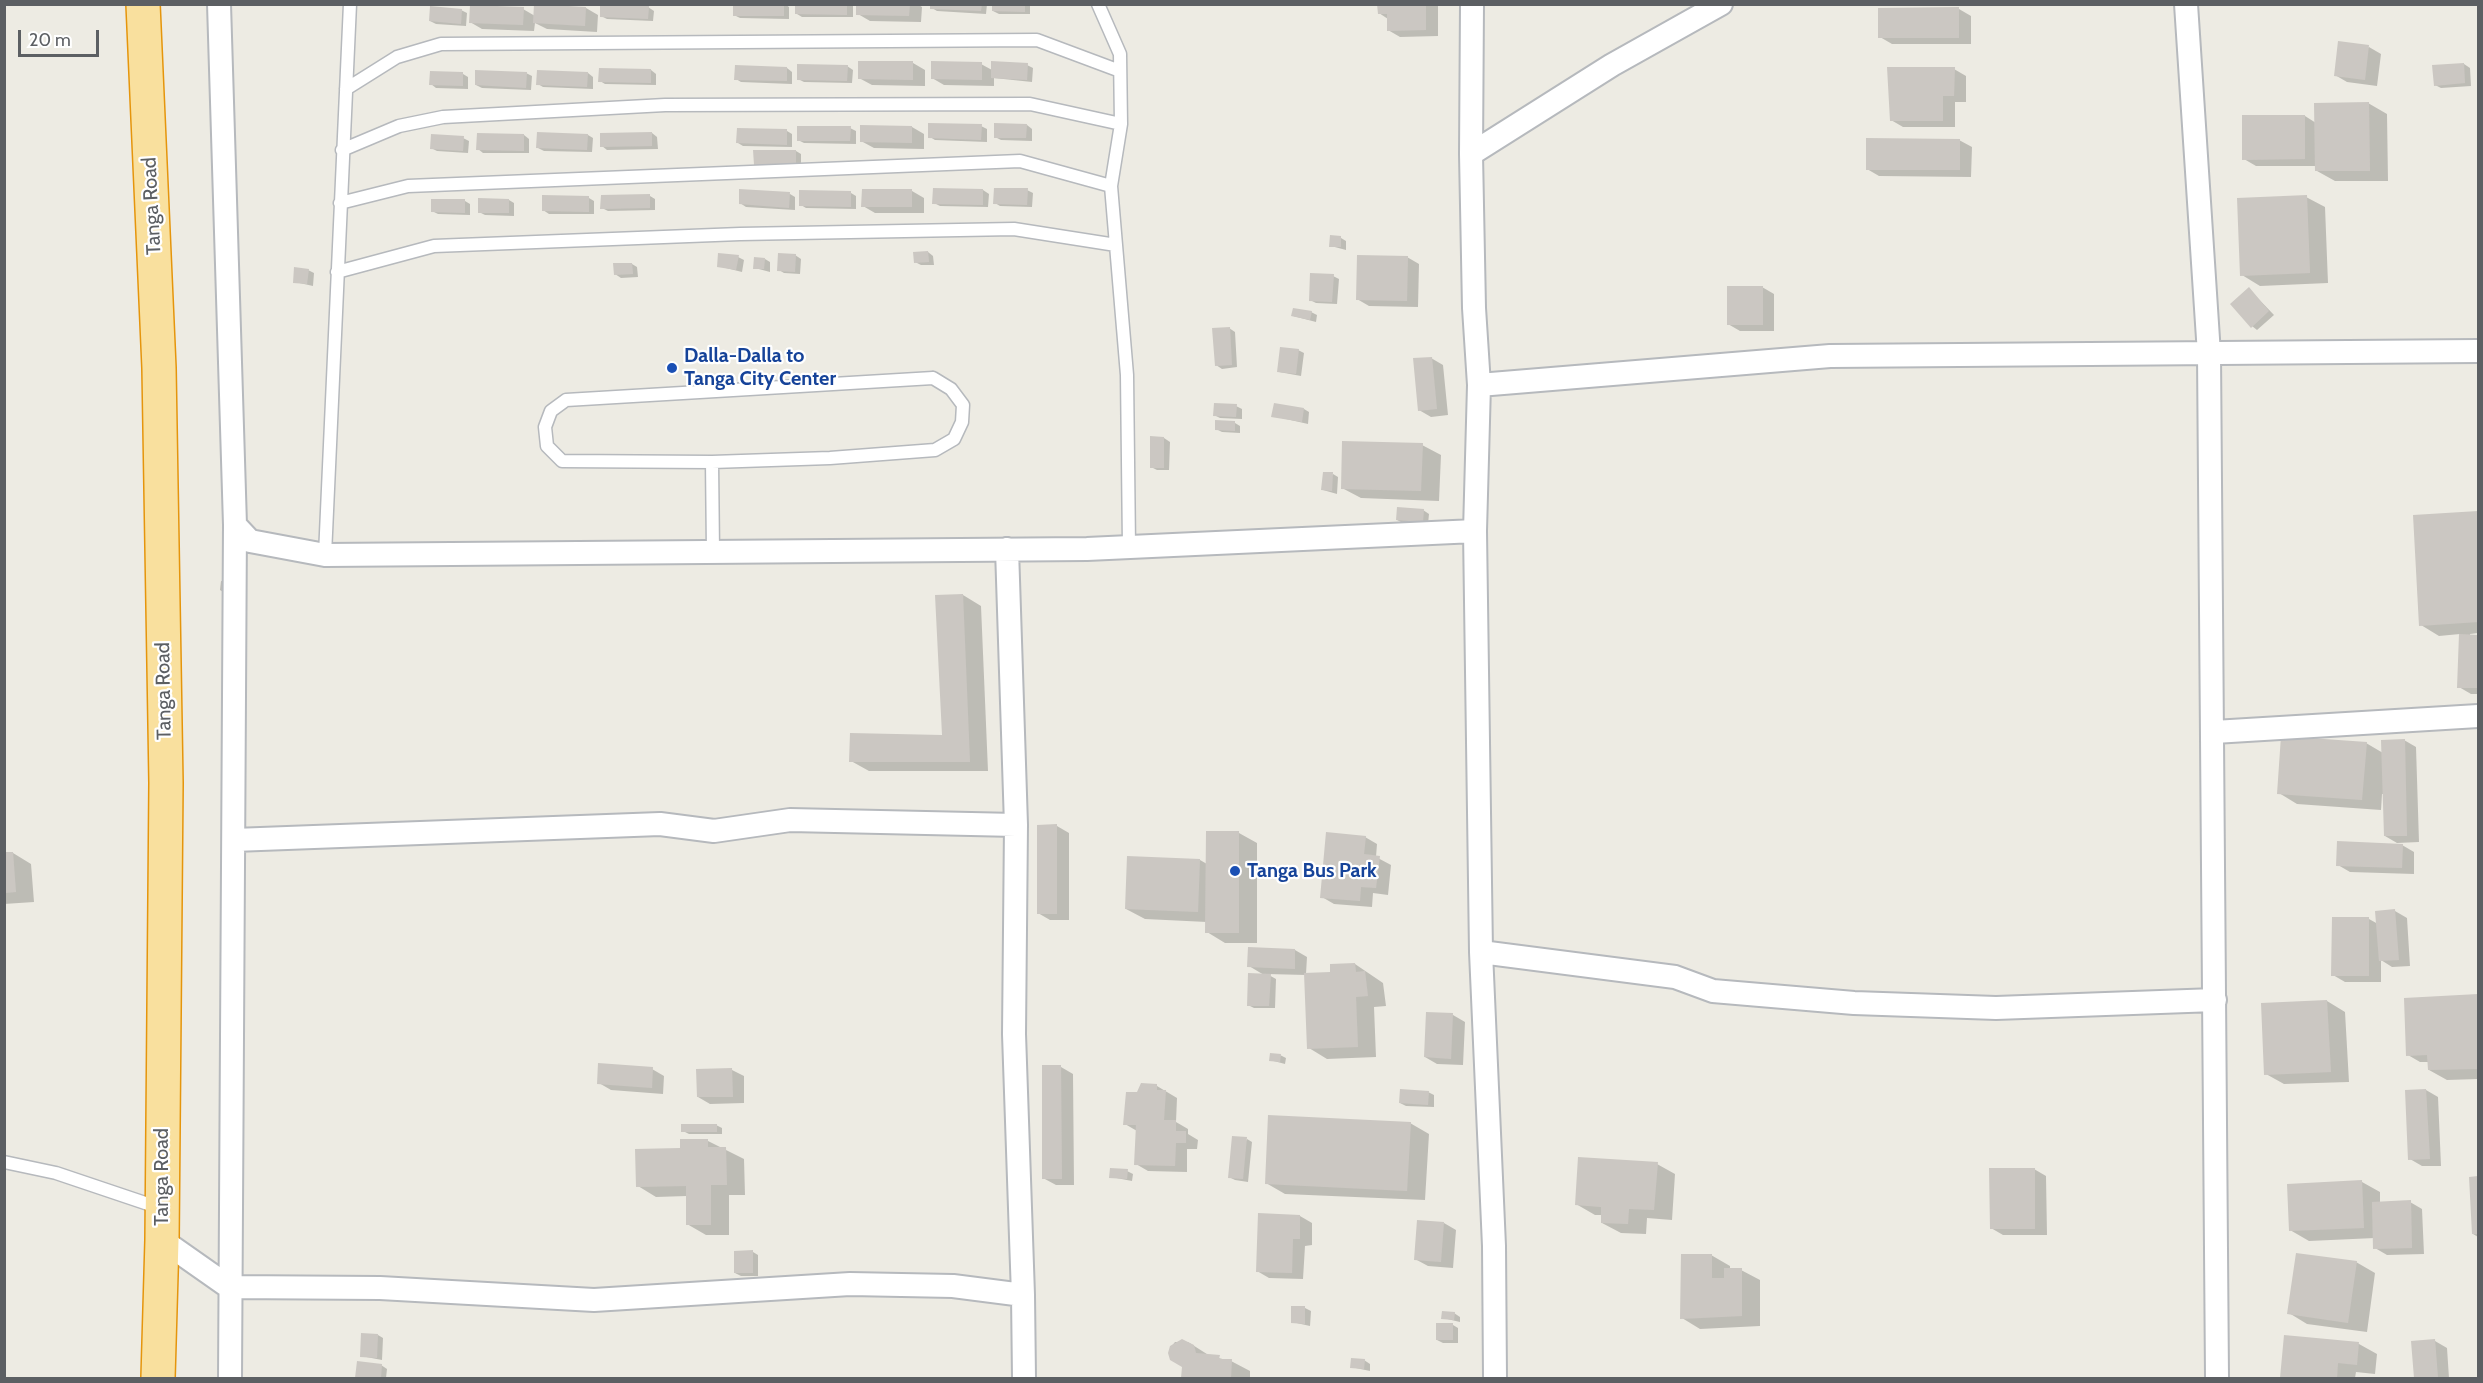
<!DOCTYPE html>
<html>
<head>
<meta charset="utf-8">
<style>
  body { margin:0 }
  #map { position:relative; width:2483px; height:1383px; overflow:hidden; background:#edebe3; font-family:Cabin,sans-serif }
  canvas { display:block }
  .frame { position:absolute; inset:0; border:6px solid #5c5f63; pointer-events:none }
  .scale { position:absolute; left:18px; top:30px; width:81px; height:27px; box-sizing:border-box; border:3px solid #5c5f63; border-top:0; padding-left:8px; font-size:18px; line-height:21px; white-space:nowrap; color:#5c5f63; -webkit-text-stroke:4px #fff; paint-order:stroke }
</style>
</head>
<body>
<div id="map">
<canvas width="2483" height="1383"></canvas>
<div class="frame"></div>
<div class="scale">20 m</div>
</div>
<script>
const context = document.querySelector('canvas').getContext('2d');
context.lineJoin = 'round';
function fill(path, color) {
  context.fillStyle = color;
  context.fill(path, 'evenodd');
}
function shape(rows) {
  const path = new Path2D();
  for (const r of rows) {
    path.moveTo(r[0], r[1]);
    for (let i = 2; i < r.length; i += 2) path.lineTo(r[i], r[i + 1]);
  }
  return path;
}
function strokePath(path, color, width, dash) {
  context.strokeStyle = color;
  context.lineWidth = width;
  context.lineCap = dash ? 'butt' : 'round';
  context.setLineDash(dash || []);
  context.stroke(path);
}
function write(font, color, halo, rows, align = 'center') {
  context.font = font + ' Cabin,sans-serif';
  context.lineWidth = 4.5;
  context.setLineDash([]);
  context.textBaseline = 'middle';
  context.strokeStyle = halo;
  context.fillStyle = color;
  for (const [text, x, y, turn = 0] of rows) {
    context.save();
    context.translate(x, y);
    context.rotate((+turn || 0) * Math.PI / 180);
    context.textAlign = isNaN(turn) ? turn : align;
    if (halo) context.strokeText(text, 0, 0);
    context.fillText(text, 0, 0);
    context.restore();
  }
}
fill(shape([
  [735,4,785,4,789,7,789,19,740,18,734,15],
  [797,4,850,4,853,6,853,17,802,17,797,14],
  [858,4,917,4,922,7,921,22,870,21,858,14],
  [932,4,987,4,986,14,937,11,932,8],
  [994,4,1030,4,1030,14,999,14,993,11],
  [1379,4,1438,4,1438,36,1400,37,1388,30,1388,19,1379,13],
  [648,7,654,11,653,21,607,19,601,16],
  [586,8,598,15,597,32,547,29,535,23,534,31,482,29,470,22,523,9,535,16],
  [1959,9,1971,16,1971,44,1892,44,1880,37],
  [461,10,467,13,466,26,436,24,430,21],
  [2369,47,2381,54,2377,86,2347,82,2335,75],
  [913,63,925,70,925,86,872,85,859,78],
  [981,64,992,70,1027,65,1033,68,1032,82,994,78,994,86,944,85,932,78],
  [2464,64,2470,68,2471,86,2441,88,2435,85,2434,66],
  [847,66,853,70,852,83,804,82,798,79],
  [787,68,792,72,792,84,741,82,736,79],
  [1954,69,1966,76,1966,102,1955,102,1955,127,1903,127,1891,120],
  [651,70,656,74,656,85,605,84,600,81],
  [526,73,532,76,531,90,482,88,476,85],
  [588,73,593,77,593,89,543,87,538,84],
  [463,74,468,77,468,89,436,88,431,84],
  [2368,103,2387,114,2388,181,2335,181,2317,171,2317,166,2256,166,2244,159,2305,116,2316,123],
  [1027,125,1032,129,1032,141,1001,140,995,137],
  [981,126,987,129,987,142,935,140,930,137],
  [862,127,912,127,924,134,924,149,874,148,861,141],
  [850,128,856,131,856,144,804,143,798,140],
  [787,131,792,134,792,147,743,146,738,143],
  [652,133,657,137,658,149,607,150,602,146],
  [524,135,529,139,529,153,483,153,478,149],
  [588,135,593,138,592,152,544,151,538,148],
  [463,138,469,141,468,153,437,151,431,148],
  [1959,140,1972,147,1971,177,1879,176,1867,169],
  [796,151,801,154,801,167,761,167,755,164],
  [934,189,983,190,989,194,988,207,940,206,934,203],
  [1027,190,1033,193,1032,207,1000,206,995,203],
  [912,191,924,198,924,213,875,213,863,206],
  [851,193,856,196,856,209,806,208,801,205],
  [790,194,795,197,795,210,746,207,740,203],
  [650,196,655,199,655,210,608,211,602,208],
  [2306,197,2325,207,2328,283,2260,286,2242,275],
  [589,198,594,201,594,214,549,214,543,210],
  [509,200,514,203,514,216,485,215,479,212],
  [465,201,470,204,470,215,438,214,432,211],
  [1341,238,1346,241,1346,250,1331,246],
  [928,252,933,256,934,265,921,265,915,262],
  [795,255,801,259,800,274,784,273,779,270],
  [738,257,744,260,742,272,718,266],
  [1407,257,1419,264,1418,307,1369,306,1357,299],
  [765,259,770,262,770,272,755,268],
  [632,264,637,267,638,277,621,278,615,274],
  [308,270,314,273,313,286,295,282],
  [1333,276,1339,279,1337,304,1316,303,1310,300],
  [1762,287,1774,294,1774,331,1740,331,1728,324],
  [2249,289,2274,315,2257,330,2252,326],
  [1311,312,1317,315,1316,322,1293,316],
  [1229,328,1235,332,1237,367,1222,369,1216,365],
  [1298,350,1304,353,1301,376,1279,372],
  [1431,358,1443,365,1448,415,1431,417,1419,410],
  [1236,406,1242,409,1242,419,1220,418,1214,415],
  [1304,409,1309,412,1308,424,1273,416],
  [1235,423,1240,426,1240,433,1222,432,1216,429],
  [1164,438,1170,442,1169,470,1157,470,1151,467],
  [1422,445,1441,455,1439,501,1361,498,1342,488],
  [1333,474,1338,477,1337,494,1323,490],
  [1423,510,1429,514,1428,524,1403,523,1397,520],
  [2477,513,2478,633,2470,634,2470,636,2478,636,2478,694,2471,694,2459,687,2460,634,2439,636,2421,625],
  [221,581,233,582,226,594,220,590],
  [963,595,981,606,988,771,869,771,851,761,943,736],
  [2404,740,2416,747,2419,842,2397,843,2385,836,2384,794,2382,794,2381,810,2297,804,2279,793,2366,743,2383,753],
  [1057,826,1069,833,1069,920,1050,920,1038,913],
  [1239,833,1257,843,1257,943,1225,943,1207,932,1207,922,1145,919,1126,909,1200,860,1207,864],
  [1365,837,1377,844,1376,857,1391,865,1388,895,1373,893,1372,907,1334,904,1322,897],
  [2402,845,2414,852,2414,874,2350,872,2338,865],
  [13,853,31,864,34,902,4,904,4,854],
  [2395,911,2407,918,2410,966,2392,967,2381,960,2381,982,2345,982,2333,975,2369,919,2378,924,2377,912],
  [1295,950,1307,957,1306,974,1332,973,1355,964,1383,983,1386,1006,1374,1007,1376,1057,1327,1059,1309,1048,1306,975,1267,974,1276,979,1275,1008,1254,1008,1248,1005,1264,975,1249,966],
  [2478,996,2478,1079,2447,1080,2429,1070,2429,1062,2420,1062,2408,1055,2427,998],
  [2327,1001,2345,1012,2349,1082,2284,1084,2266,1074],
  [1427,1014,1453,1015,1465,1022,1463,1065,1437,1064,1425,1057],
  [1280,1055,1286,1058,1285,1064,1270,1060],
  [1061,1067,1073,1074,1074,1185,1056,1185,1043,1178],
  [652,1069,664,1076,663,1094,611,1090,599,1083],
  [732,1070,744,1076,744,1103,710,1104,698,1097],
  [1157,1086,1177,1098,1176,1122,1188,1129,1188,1134,1198,1140,1197,1149,1187,1149,1187,1172,1148,1171,1136,1164,1137,1131,1125,1124,1138,1094],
  [2426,1090,2438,1097,2441,1166,2422,1166,2410,1159],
  [1428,1092,1434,1095,1434,1107,1406,1106,1400,1103],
  [1410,1123,1429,1134,1425,1200,1285,1194,1266,1183],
  [716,1125,722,1128,722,1134,689,1134,683,1131],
  [1247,1139,1252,1142,1248,1182,1235,1180,1229,1177],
  [708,1141,744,1159,745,1195,729,1195,729,1235,706,1235,687,1224,687,1196,656,1197,638,1186,682,1149],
  [1657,1164,1675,1174,1672,1220,1647,1218,1646,1234,1621,1233,1602,1223,1602,1215,1595,1215,1576,1204],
  [2034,1169,2046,1176,2047,1235,2003,1235,1991,1228],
  [1127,1171,1133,1174,1132,1181,1111,1177],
  [2470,1178,2478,1178,2478,1237,2473,1234],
  [2362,1182,2380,1192,2380,1203,2410,1202,2422,1209,2424,1254,2387,1255,2375,1248,2375,1238,2309,1241,2290,1230],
  [1300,1216,1312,1223,1312,1245,1305,1246,1303,1279,1269,1278,1257,1271],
  [1444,1223,1456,1230,1453,1268,1428,1266,1415,1259],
  [753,1252,758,1255,758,1276,741,1276,735,1273],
  [1711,1255,1730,1266,1730,1270,1741,1270,1760,1280,1760,1326,1700,1329,1682,1318],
  [2356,1262,2375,1273,2367,1332,2307,1324,2289,1313],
  [1292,1308,1305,1308,1311,1311,1310,1326,1292,1322],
  [1454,1313,1460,1317,1460,1322,1443,1318],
  [1453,1325,1458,1328,1458,1343,1443,1343,1437,1340],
  [378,1335,383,1338,382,1360,361,1356],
  [2285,1337,2359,1344,2377,1354,2375,1374,2356,1372,2355,1378,2282,1378],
  [2435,1341,2447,1348,2449,1378,2415,1378,2412,1343],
  [1175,1342,1188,1342,1210,1356,1231,1361,1250,1371,1250,1378,1183,1378,1184,1366,1171,1347],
  [1364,1360,1370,1364,1370,1371,1351,1367],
  [358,1363,381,1365,387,1369,386,1378,356,1378]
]), '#0003');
fill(shape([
  [534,4,586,7,585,26,533,23],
  [600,4,649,6,648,19,600,17],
  [733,4,784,4,784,16,733,16],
  [795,4,847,4,847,15,795,14],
  [856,4,910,4,909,16,856,15],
  [930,4,982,4,981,11,930,9],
  [992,4,1025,4,1025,12,992,11],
  [1377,4,1426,4,1426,30,1387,31,1387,14,1378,14],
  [470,5,524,7,523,25,469,23],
  [430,6,462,9,461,24,429,21],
  [1959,7,1959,38,1878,38,1878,8],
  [2338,41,2369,45,2365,80,2334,76],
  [858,61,913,61,913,80,858,79],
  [931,61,982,62,982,80,931,79],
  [991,61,1028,63,1027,80,991,78],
  [2464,63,2465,83,2434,86,2432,65],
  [797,64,848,65,847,81,797,80],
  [735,65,787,67,787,81,734,80],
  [1887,67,1955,67,1954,96,1943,96,1943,121,1890,121],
  [599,68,651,69,651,83,598,82],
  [475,70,527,72,526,88,475,85],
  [537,70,588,72,587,87,536,85],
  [430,71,463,72,463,86,429,85],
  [2369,102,2370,171,2315,171,2314,103],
  [2242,115,2305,115,2305,159,2242,160],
  [928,123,982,124,981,140,928,138],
  [994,123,1027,124,1026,138,994,138],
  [860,125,912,126,912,143,860,142],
  [797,126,851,126,850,141,797,141],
  [737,128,787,129,787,145,736,143],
  [537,132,588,134,587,150,536,148],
  [652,132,652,146,600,147,600,133],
  [477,133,524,134,524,151,476,150],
  [431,134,464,136,463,151,430,149],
  [1866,138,1960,139,1960,170,1866,170],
  [753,150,796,150,796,164,754,165],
  [933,188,983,189,983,205,932,204],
  [994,188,1028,188,1027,205,993,204],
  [739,189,790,192,789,208,739,204],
  [862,189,912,189,912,207,861,207],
  [799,190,851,191,851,207,799,206],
  [650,194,650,208,600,209,601,195],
  [542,195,589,196,589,212,542,211],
  [2307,195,2310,273,2240,276,2237,198],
  [478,198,509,199,509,213,478,213],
  [431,199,465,199,465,213,431,212],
  [1330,235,1341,236,1341,247,1329,247],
  [928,251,929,262,914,263,913,252],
  [718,253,739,255,736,270,717,267],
  [778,253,796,254,795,272,777,271],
  [1357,255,1408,256,1407,301,1356,300],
  [754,257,765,258,764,269,753,269],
  [613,263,632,263,633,274,614,275],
  [294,267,309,269,307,284,293,283],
  [1310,273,1334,274,1332,302,1309,301],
  [1727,286,1763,286,1763,325,1727,325],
  [2249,287,2269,311,2251,328,2230,304],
  [1293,308,1312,311,1310,320,1291,316],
  [1230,327,1232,365,1215,366,1212,328],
  [1280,347,1299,349,1296,374,1277,372],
  [1432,357,1437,409,1418,411,1413,358],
  [1214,403,1237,404,1236,417,1213,416],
  [1274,403,1304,408,1302,422,1271,417],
  [1215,420,1235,421,1235,431,1215,430],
  [1150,436,1164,437,1164,468,1150,468],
  [1342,441,1423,443,1421,491,1341,489],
  [1323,472,1333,472,1332,491,1321,490],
  [1397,507,1424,509,1423,522,1396,520],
  [2478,511,2478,622,2419,626,2413,515],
  [963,594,970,762,849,762,850,733,942,735,935,595],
  [2459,634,2478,635,2478,688,2457,688],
  [2281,736,2367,742,2362,800,2277,794],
  [2405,739,2407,836,2384,836,2381,740],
  [1057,824,1057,914,1037,914,1037,825],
  [1206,831,1239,831,1239,933,1205,933],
  [1326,832,1366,836,1364,854,1380,856,1376,888,1361,887,1360,901,1320,898],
  [2337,841,2403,844,2402,868,2336,866],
  [5,852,13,852,16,892,5,893],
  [1127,856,1200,859,1198,912,1125,909],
  [2395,909,2399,960,2379,961,2375,911],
  [2332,917,2369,917,2369,976,2331,976],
  [1248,947,1295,949,1295,969,1247,967],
  [1355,963,1356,972,1365,971,1368,996,1356,997,1358,1047,1307,1049,1304,973,1330,972,1330,964],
  [1248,973,1271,974,1269,1006,1247,1006],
  [2478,994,2478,1069,2428,1070,2427,1055,2406,1056,2404,998],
  [2327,1000,2331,1072,2264,1075,2261,1003],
  [1426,1012,1453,1013,1451,1059,1424,1057],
  [1270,1053,1281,1054,1280,1062,1269,1061],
  [598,1063,653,1067,652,1088,597,1084],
  [1042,1065,1061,1065,1062,1179,1042,1179],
  [732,1068,733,1097,697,1097,696,1069],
  [1141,1083,1157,1084,1157,1090,1166,1090,1164,1120,1176,1120,1176,1131,1186,1131,1186,1143,1176,1143,1175,1166,1134,1165,1136,1125,1123,1125,1126,1092,1137,1092],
  [1400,1089,1429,1091,1428,1105,1399,1103],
  [2426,1089,2430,1159,2408,1160,2405,1090],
  [1268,1115,1411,1122,1407,1191,1265,1184],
  [681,1124,717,1124,717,1132,681,1132],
  [1232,1136,1247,1137,1243,1179,1228,1178],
  [680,1139,708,1139,708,1147,726,1147,727,1185,711,1185,711,1225,686,1225,686,1186,636,1187,635,1149,680,1148],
  [1578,1157,1658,1162,1654,1210,1629,1209,1628,1224,1601,1223,1601,1207,1575,1205],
  [1110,1168,1128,1169,1127,1179,1109,1178],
  [1989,1168,2035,1168,2035,1229,1990,1229],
  [2478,1176,2478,1234,2472,1234,2469,1177],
  [2362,1180,2364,1228,2289,1231,2287,1184],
  [2411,1200,2412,1248,2373,1249,2372,1202],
  [1258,1213,1300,1215,1300,1239,1293,1239,1292,1273,1256,1272],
  [1417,1220,1444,1222,1441,1262,1414,1260],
  [753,1250,753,1273,734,1273,734,1251],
  [2296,1253,2357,1261,2348,1323,2287,1314],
  [1681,1254,1712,1254,1712,1278,1724,1278,1724,1268,1742,1268,1742,1316,1680,1319],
  [1291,1306,1305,1306,1305,1324,1291,1323],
  [1442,1311,1455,1312,1454,1320,1441,1319],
  [1436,1323,1453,1323,1453,1340,1436,1340],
  [361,1333,378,1334,377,1358,360,1357],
  [2284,1335,2359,1342,2357,1365,2338,1363,2337,1378,2280,1378],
  [1182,1339,1194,1345,1196,1353,1220,1355,1219,1359,1232,1359,1231,1378,1181,1378,1182,1367,1170,1360,1168,1353,1170,1346],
  [2435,1339,2438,1378,2414,1378,2411,1341],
  [1351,1358,1365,1359,1364,1369,1350,1368],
  [357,1361,382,1364,381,1378,355,1378]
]), '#cbc7c2');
const service = shape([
  [1098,4,1120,54,1121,124,1111,186,1127,375,1129,547],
  [346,89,397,57,441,44,1037,40,1120,71],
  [342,150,399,126,443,117,665,105,1030,104,1121,124],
  [340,203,408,186,1020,161,1111,186],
  [337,272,434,246,740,234,1014,229,1116,245],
  [933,378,951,389,963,405,962,422,954,439,935,450,830,458,712,462,562,461,547,446,545,427,551,411,566,400,933,378],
  [712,462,713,552],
  [325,555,350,4],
  [4,1162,56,1173,160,1208]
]);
const minor = shape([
  [219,4,235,525,250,541,325,555,1087,549,1475,531],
  [1472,4,1471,154,1474,308,1479,385,1475,531,1481,952,1494,1246,1495,1378],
  [2186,4,2209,354,2217,1378],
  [1471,154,1612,65,1721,4],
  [1479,385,1830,356,2478,351],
  [1007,549,1016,825,1014,1034,1023,1295,1024,1378],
  [2214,732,2478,716],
  [234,840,660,824,714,831,790,820,1016,825],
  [1481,952,1675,977,1713,991,1854,1003,1996,1008,2215,1000],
  [162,1240,229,1287,380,1288,594,1300,850,1284,953,1286,1023,1295],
  [230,1378,235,525]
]);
const trunk = shape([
  [143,4,159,368,166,783,162,1240,158,1378]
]);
strokePath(service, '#b6b9bd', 15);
strokePath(minor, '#b6b9bd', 26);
strokePath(trunk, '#e5950c', 36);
strokePath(service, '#fff', 12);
strokePath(minor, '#fff', 22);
strokePath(trunk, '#f9e09e', 33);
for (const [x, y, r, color] of [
  [672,368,6,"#1a4fb4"],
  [1235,871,6,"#1a4fb4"]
]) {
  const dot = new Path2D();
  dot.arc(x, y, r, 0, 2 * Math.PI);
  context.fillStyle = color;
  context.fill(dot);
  strokePath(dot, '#fff', 2);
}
write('20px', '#5c5f63', '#fff', [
  ["Tanga Road",152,206,-93],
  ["Tanga Road",164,691,-91],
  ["Tanga Road",162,1177,-90]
]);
write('bold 20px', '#164399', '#fff', [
  ["Dalla-Dalla to",684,356],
  ["Tanga City Center",684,379],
  ["Tanga Bus Park",1247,871]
], 'left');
</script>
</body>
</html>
